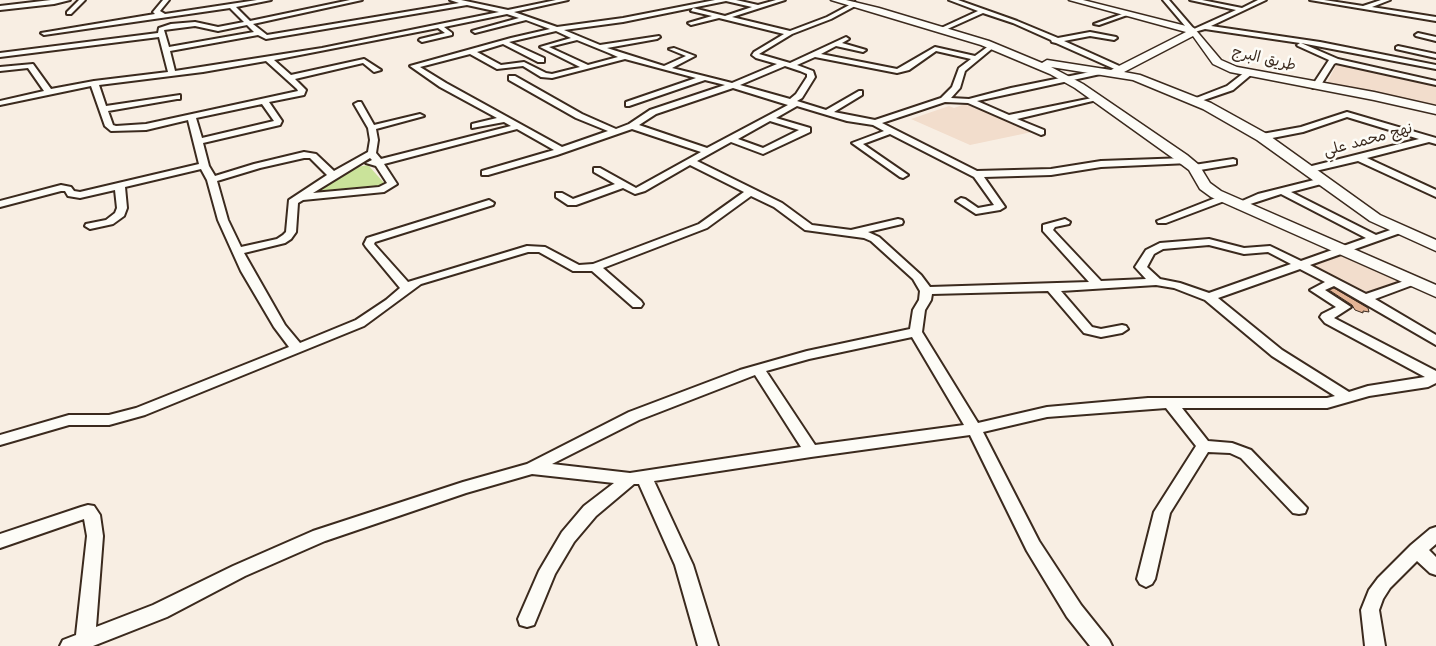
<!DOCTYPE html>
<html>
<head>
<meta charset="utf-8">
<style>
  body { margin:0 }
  canvas { display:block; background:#f8eee3 }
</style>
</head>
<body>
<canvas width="1436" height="646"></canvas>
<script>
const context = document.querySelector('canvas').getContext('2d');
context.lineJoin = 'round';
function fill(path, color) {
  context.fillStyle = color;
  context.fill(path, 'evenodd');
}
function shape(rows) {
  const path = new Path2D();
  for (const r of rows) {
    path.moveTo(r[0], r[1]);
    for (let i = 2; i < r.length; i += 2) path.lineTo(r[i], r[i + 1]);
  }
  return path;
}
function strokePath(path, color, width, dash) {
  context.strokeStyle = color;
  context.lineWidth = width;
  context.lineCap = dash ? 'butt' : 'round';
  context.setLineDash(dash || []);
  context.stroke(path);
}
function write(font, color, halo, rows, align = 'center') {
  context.font = font + ' "Playpen Sans","Playpen Sans Arabic",sans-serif';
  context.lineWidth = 5;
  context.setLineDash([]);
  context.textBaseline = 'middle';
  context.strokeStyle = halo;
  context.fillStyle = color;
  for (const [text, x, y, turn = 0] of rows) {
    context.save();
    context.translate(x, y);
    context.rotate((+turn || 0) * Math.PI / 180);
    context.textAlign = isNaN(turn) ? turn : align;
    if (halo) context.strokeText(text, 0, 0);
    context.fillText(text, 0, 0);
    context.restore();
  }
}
fill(shape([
  [1337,63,1436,85,1436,107,1326,85],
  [965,104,978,105,1032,132,970,145,911,119,949,106,954,108],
  [1345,253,1415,285,1369,302,1303,268]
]), '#f2ddcc');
fill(shape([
  [368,165,385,184,383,187,318,192,352,168]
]), '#cae39a');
const building = shape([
  [1334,288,1368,308,1369,312,1363,311,1363,313,1355,310,1352,305,1329,290,1334,288]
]);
fill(building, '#e4b495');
strokePath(building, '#3b2a1e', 1);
const street = shape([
  [51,0,70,0,54,4,0,10,0,6,51,0],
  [79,0,85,0,71,14,67,14,67,12,79,0],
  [163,0,169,0,160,11,165,14,257,0,271,0,236,7,250,21,350,0,362,0,253,24,267,35,459,3,450,0,461,0,508,10,556,0,568,0,514,12,557,27,623,18,715,0,736,0,758,5,776,0,785,0,732,17,790,31,827,17,855,2,857,5,831,19,792,34,759,54,790,63,846,37,849,39,842,43,866,50,863,52,836,46,821,54,897,69,935,47,975,56,990,45,994,45,994,47,965,71,960,88,951,98,969,99,1011,88,1105,69,1105,73,977,101,1009,115,1097,97,1101,99,1017,119,1044,130,1044,134,1041,135,968,103,945,102,882,123,977,171,1051,169,1101,161,1186,158,1189,159,1189,163,1101,167,1051,175,984,177,1005,207,1000,210,976,214,956,201,961,198,965,199,978,208,994,205,974,177,890,134,863,144,908,175,903,178,900,177,852,143,884,131,873,125,847,121,797,106,776,118,810,128,810,132,763,154,731,142,697,161,782,203,812,225,851,230,898,219,902,220,903,222,902,224,868,232,879,237,921,275,930,287,1089,282,1043,231,1043,225,1065,219,1070,222,1069,224,1055,227,1053,230,1101,281,1146,279,1135,267,1146,250,1160,243,1209,239,1244,248,1270,246,1301,261,1366,238,1281,194,1238,208,1233,205,1258,194,1322,178,1325,179,1325,183,1291,192,1376,235,1399,227,1404,230,1403,232,1310,265,1366,294,1410,279,1418,279,1420,281,1418,283,1375,299,1436,335,1436,345,1334,286,1325,290,1351,307,1334,318,1436,371,1436,383,1428,387,1369,396,1327,408,1182,408,1208,441,1232,443,1251,450,1307,508,1305,513,1299,514,1293,513,1241,458,1230,453,1208,452,1170,513,1155,579,1152,584,1146,587,1140,584,1137,579,1154,512,1196,446,1166,408,1047,417,983,432,1039,541,1081,605,1109,640,1112,646,1090,646,1067,617,1027,551,970,435,811,457,654,481,693,565,718,646,698,646,675,565,639,484,634,484,596,516,574,542,555,574,534,625,527,627,520,625,518,619,539,571,562,532,584,506,614,483,532,474,466,493,325,541,245,576,167,617,93,646,60,646,63,640,76,635,87,536,84,519,0,548,0,534,81,507,88,505,94,506,100,515,103,536,96,627,153,605,233,566,313,531,463,482,527,464,629,412,740,370,807,351,910,329,913,310,919,300,920,291,913,279,871,241,864,238,805,230,774,207,751,196,707,228,603,268,641,301,643,304,641,307,633,307,592,271,573,271,539,252,528,252,421,284,364,326,145,415,109,425,69,425,0,445,0,435,69,415,109,415,136,408,289,347,274,327,241,271,218,220,207,180,201,169,125,187,127,208,124,216,113,224,90,229,85,226,86,224,106,220,115,213,117,208,115,190,80,198,68,196,65,191,61,191,0,207,0,201,61,185,71,187,74,191,80,192,199,164,188,120,146,130,111,131,105,126,91,86,0,105,0,101,44,91,28,68,0,71,0,67,33,64,51,89,94,81,168,72,159,37,0,57,0,53,158,33,159,28,171,24,195,22,218,27,244,22,230,8,44,35,41,33,155,14,153,12,163,0],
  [726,1,752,7,725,16,693,8,691,11,712,16,688,23,691,25,719,18,784,34,754,52,752,55,756,58,777,64,732,83,672,68,695,56,674,48,669,49,686,56,664,66,607,48,657,39,660,37,659,36,600,45,564,30,623,22,726,1],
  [467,5,499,12,322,48,175,71,170,51,258,35,266,39,467,5],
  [507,14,519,18,472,31,475,33,526,20,550,29,511,38,410,66,440,87,497,118,472,124,472,128,504,122,511,126,381,159,376,153,378,140,376,129,424,116,420,114,374,125,361,102,358,102,354,104,368,128,370,140,368,152,334,171,316,154,304,152,254,164,215,176,209,166,203,143,280,125,282,121,269,102,304,95,306,90,295,79,363,63,374,72,381,70,364,59,291,75,274,60,438,28,445,33,420,39,419,40,422,42,452,35,452,33,444,27,507,14],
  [247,25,254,32,169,47,164,30,195,26,218,31,247,25],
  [556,31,571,38,540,47,580,67,552,74,546,73,524,62,501,65,477,52,503,44,538,62,544,62,544,58,509,42,556,31],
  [577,40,609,53,618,57,588,65,549,47,577,40],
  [936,51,971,59,959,68,952,87,941,98,875,120,834,112,862,95,862,91,859,91,826,110,797,101,802,98,815,77,813,71,797,65,815,57,897,73,909,70,936,51],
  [470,54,497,69,523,66,541,77,552,78,625,59,696,78,626,102,626,106,629,106,705,80,725,85,650,110,629,124,616,129,582,114,515,76,509,76,509,80,576,118,608,131,562,147,446,83,420,67,470,54],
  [266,61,297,89,298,91,146,124,116,126,113,125,108,111,177,99,180,99,180,95,106,106,99,85,203,72,266,61],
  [785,66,800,71,807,74,807,77,796,94,790,99,740,85,785,66],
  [733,88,788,105,707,148,639,125,656,114,733,88],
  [262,104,274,121,202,138,196,118,262,104],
  [770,121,799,130,763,148,738,139,770,121],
  [517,129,554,150,482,171,482,175,488,175,557,155,632,129,701,152,636,188,600,168,594,168,594,172,615,184,573,199,562,193,556,193,556,197,568,205,576,205,623,188,635,194,645,191,690,165,744,192,699,224,593,264,579,265,545,247,527,246,408,282,374,244,375,242,493,205,494,203,489,200,367,238,364,244,366,247,400,288,386,300,356,320,300,343,285,325,244,253,285,243,291,239,296,232,298,203,303,200,384,192,397,184,384,164,517,129],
  [304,158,310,158,327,175,289,200,286,232,283,235,277,239,241,247,228,220,217,181,260,168,304,158],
  [370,158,372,160,366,163,376,166,387,183,379,187,313,193,370,158],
  [1209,245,1244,254,1268,252,1291,264,1209,293,1180,283,1160,279,1147,267,1154,254,1163,249,1209,245],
  [1300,269,1325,282,1310,290,1336,307,1322,314,1320,317,1325,323,1425,377,1368,386,1349,392,1282,350,1218,298,1300,269],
  [1156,285,1174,288,1205,300,1272,356,1335,396,1327,398,1148,398,1047,407,978,423,922,332,925,310,931,300,932,294,1048,291,1084,333,1101,337,1122,333,1128,329,1126,326,1122,325,1101,329,1092,327,1061,291,1156,285],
  [912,337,964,425,815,445,766,371,809,359,912,337],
  [755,375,801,447,630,473,552,464,639,420,755,375],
  [949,0,958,0,1017,21,1058,38,1090,32,1116,37,1117,38,1114,40,1090,36,1064,41,1126,69,1119,71,1056,43,1052,42,1051,40,1013,23,983,13,943,31,939,31,939,29,978,11,949,0],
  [1163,0,1169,0,1194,29,1236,10,1190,0,1202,0,1242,8,1258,0,1266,0,1211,26,1320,42,1436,65,1436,69,1301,43,1338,59,1436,81,1436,85,1336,63,1334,64,1319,88,1313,88,1312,86,1329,60,1298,46,1297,45,1300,43,1205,29,1191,33,1163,0],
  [1310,0,1324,0,1363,6,1381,0,1390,0,1372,7,1436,17,1436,21,1310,0],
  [1125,13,1130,14,1099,25,1094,24,1125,13],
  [1418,33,1436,37,1436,41,1416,36,1415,35,1418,33],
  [1398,46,1436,54,1436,58,1396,49,1396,47,1398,46],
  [1245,72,1252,74,1233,90,1198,102,1191,100,1227,86,1245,72],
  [1347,112,1436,138,1436,144,1429,142,1367,158,1436,190,1436,197,1358,161,1307,173,1302,170,1304,168,1419,139,1347,117,1303,132,1262,140,1258,137,1262,134,1301,127,1347,112],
  [1233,159,1236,160,1236,164,1194,171,1189,168,1194,165,1233,159],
  [1223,195,1227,196,1227,200,1166,223,1158,223,1157,221,1223,195],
  [1436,527,1436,544,1429,550,1436,557,1436,575,1430,573,1417,561,1390,588,1383,599,1379,610,1385,646,1365,646,1361,610,1369,590,1378,578,1411,545,1430,529,1436,527]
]);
const secondary = shape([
  [831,0,846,0,879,8,989,41,1042,63,1047,60,1111,70,1186,32,1069,0,1083,0,1194,28,1221,60,1237,67,1374,92,1436,106,1436,114,1374,100,1230,72,1213,64,1193,36,1124,72,1140,75,1211,103,1267,134,1380,215,1436,240,1436,251,1370,221,1257,140,1203,109,1133,80,1051,67,1083,84,1187,155,1199,165,1210,183,1221,191,1436,285,1436,297,1211,197,1200,189,1189,170,1177,161,1075,88,1050,74,981,45,831,0]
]);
strokePath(street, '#3b2a1e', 4);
strokePath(secondary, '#3b2a1e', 3);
fill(street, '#fdfcf7');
fill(secondary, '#fdfcf7');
write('15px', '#3b2a1e', '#fdfcf7', [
  ["طريق البرج",1264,59,13],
  ["نهج محمد علي",1368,140,-15]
]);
</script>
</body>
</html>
